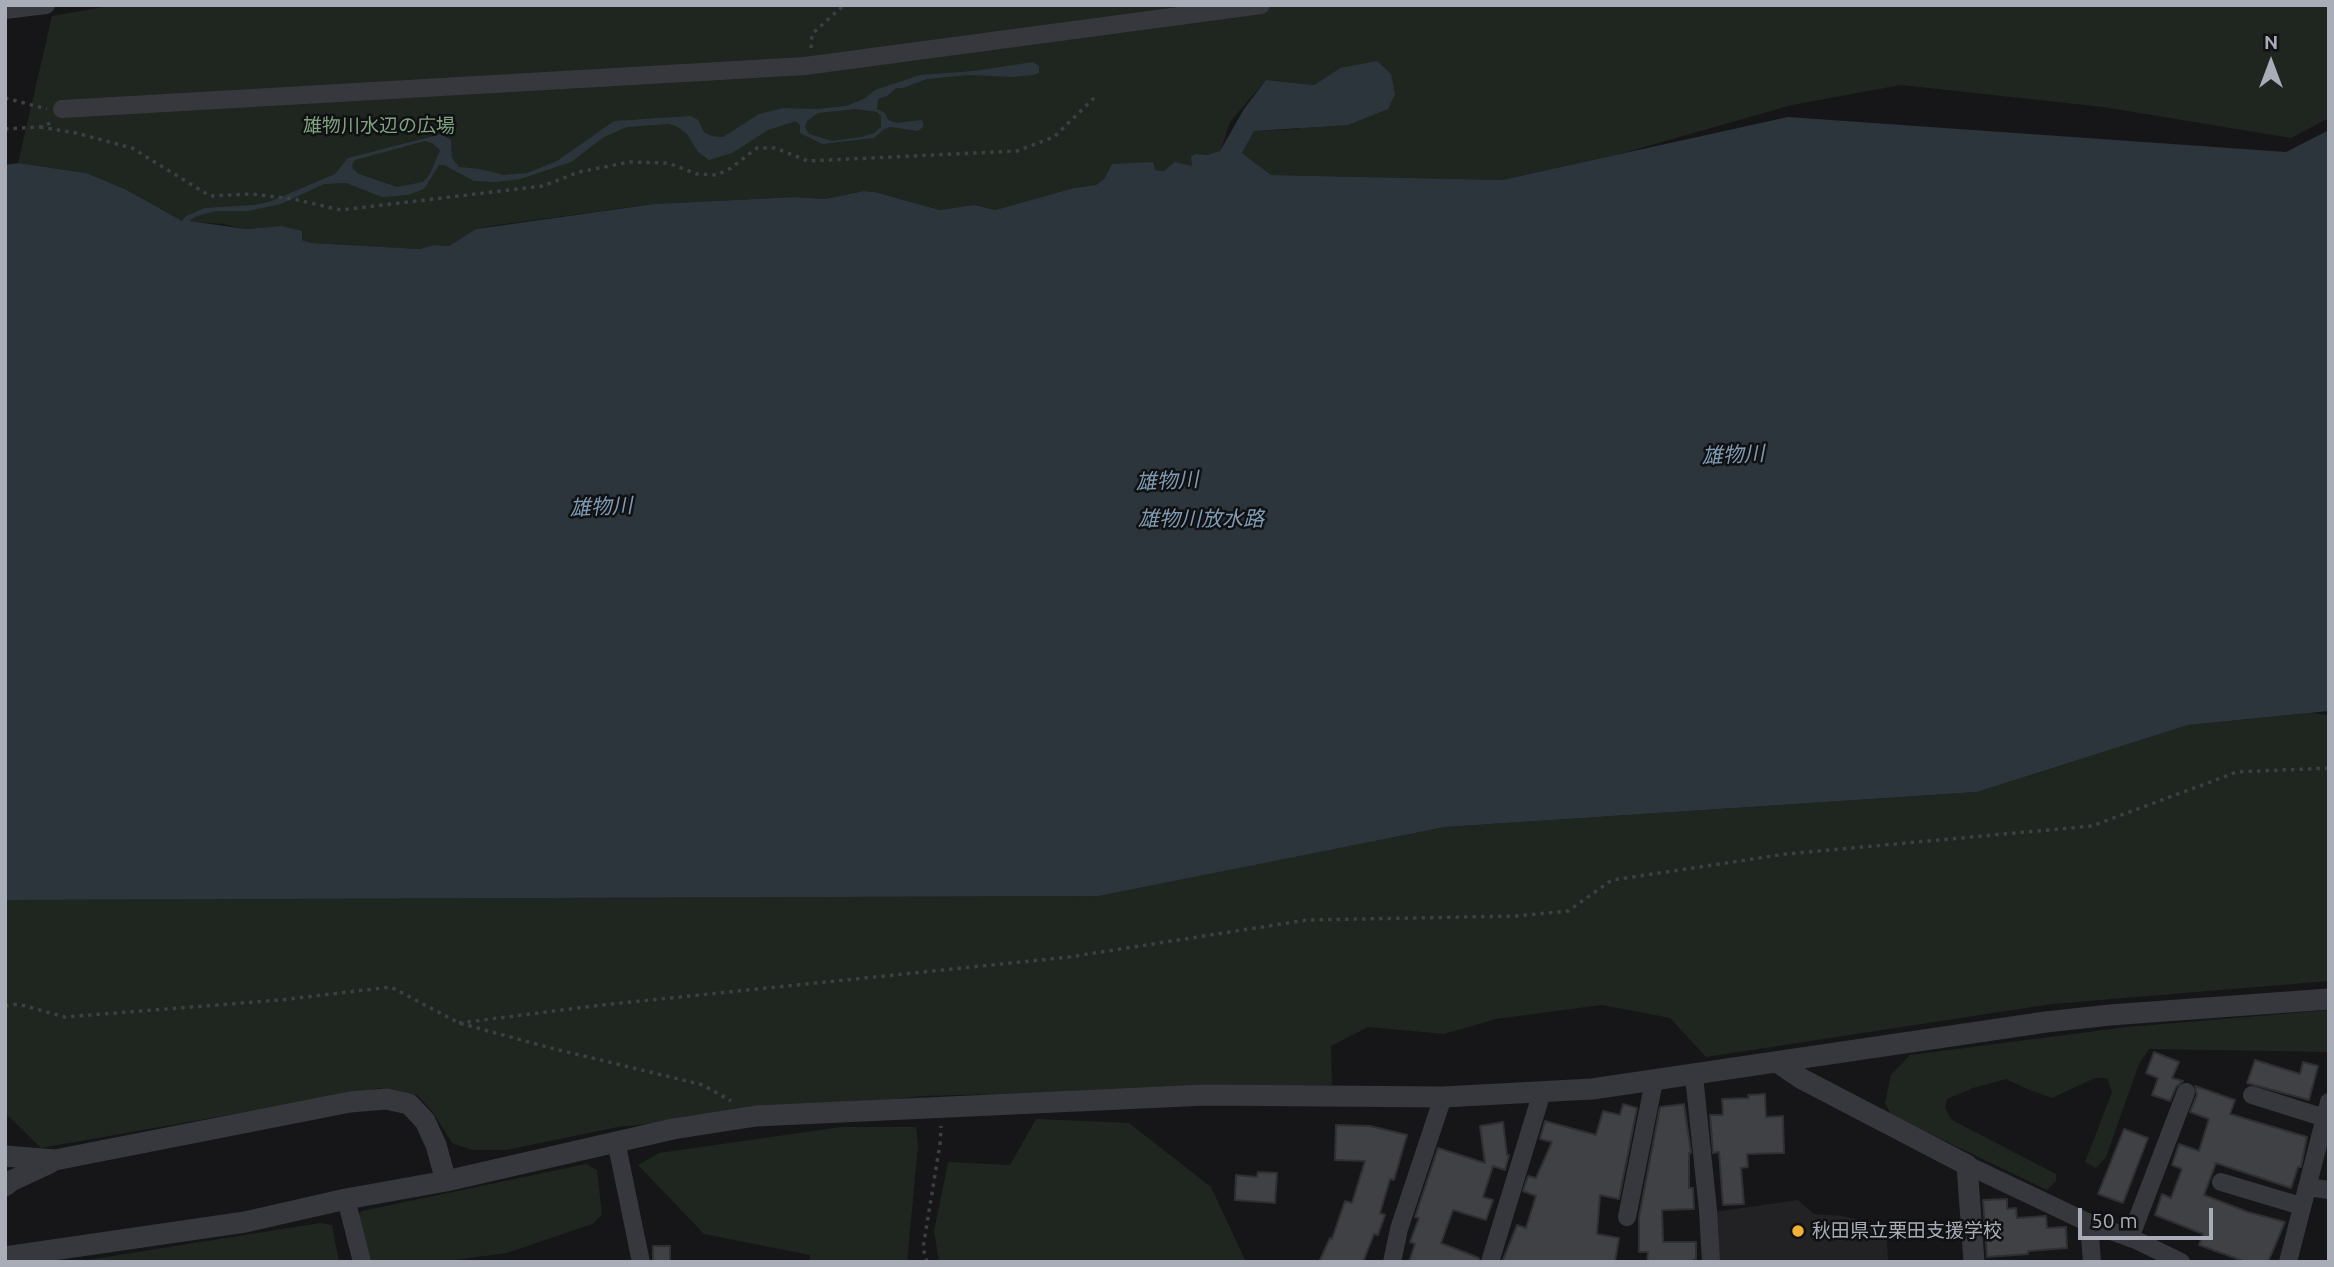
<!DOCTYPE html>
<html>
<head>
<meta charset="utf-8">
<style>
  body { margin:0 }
  #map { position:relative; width:2334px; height:1267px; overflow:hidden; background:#161618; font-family:Ubuntu,sans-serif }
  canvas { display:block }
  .frame { position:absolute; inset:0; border:7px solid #a8adb8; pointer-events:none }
  .north { position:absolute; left:2236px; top:28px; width:70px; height:70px; -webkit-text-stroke:5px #111113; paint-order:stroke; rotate:0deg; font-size:19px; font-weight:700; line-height:28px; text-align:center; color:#a8adb8 }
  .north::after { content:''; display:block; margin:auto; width:24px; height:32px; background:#a8adb8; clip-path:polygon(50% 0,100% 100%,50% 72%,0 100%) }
  .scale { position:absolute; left:2078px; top:1208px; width:135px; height:32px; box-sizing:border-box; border:4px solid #a8adb8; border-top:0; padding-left:9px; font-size:21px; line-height:24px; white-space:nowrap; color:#a8adb8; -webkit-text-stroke:5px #111113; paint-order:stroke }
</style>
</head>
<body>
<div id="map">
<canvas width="2334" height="1267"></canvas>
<div class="frame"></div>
<div class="north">N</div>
<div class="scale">50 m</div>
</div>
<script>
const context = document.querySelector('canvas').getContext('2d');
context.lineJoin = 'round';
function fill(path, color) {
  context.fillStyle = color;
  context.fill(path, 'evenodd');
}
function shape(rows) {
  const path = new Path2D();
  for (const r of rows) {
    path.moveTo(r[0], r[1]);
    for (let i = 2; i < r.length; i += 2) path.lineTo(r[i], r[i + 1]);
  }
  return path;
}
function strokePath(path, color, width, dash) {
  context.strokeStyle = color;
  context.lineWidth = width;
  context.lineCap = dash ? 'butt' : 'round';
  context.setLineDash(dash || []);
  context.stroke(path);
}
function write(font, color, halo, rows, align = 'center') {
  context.font = font + ' Ubuntu,"Noto Sans JP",sans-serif';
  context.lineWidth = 5;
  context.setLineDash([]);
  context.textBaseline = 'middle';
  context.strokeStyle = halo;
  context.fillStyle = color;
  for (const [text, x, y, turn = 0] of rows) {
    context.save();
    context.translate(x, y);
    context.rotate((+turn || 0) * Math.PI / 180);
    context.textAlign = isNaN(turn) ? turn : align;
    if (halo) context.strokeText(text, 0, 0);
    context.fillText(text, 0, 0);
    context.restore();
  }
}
fill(shape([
  [1798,1200,1814,1214,1843,1216,1876,1224,1887,1237,1888,1262,1718,1262,1714,1212]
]), '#222225');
fill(shape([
  [115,5,2329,5,2329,118,2291,138,2103,107,1901,85,1792,105,1616,155,1502,180,1271,175,1242,153,1253,131,1298,129,1340,68,1314,85,1266,80,1230,122,1220,152,1207,155,1193,166,1164,171,1112,164,1104,179,1096,185,1074,188,995,210,974,205,941,210,875,192,864,191,825,199,795,197,654,204,490,226,476,229,449,246,434,245,419,249,376,247,312,243,302,240,281,226,246,229,222,224,182,221,125,189,86,173,18,163,52,16],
  [2310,713,2329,715,2329,981,2052,1004,1706,1057,1670,1018,1602,1005,1496,1019,1444,1034,1368,1027,1331,1046,1332,1085,924,1096,618,1127,506,1150,472,1150,452,1143,432,1111,417,1095,381,1088,41,1148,5,1113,5,900,1099,896,1445,827,1977,792,2188,725],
  [2329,1010,2329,1052,2149,1049,2139,1064,2106,1157,2096,1168,2085,1162,2112,1092,2107,1078,2095,1078,2052,1098,2027,1089,2006,1079,1973,1088,1947,1099,1945,1108,1952,1120,2056,1174,2056,1181,2047,1190,1891,1115,1885,1102,1891,1075,1910,1055,2127,1027],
  [1036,1119,1129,1123,1211,1187,1246,1262,939,1262,934,1231,948,1162,1010,1165],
  [841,1127,916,1127,918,1146,907,1262,810,1262,810,1255,704,1234,638,1165,659,1153],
  [586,1164,597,1170,602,1215,592,1224,507,1253,440,1262,367,1262,354,1219,362,1211],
  [320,1223,332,1225,339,1262,75,1262]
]), '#1e261f');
fill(shape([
  [1377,61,1391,74,1395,94,1388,109,1348,125,1254,131,1242,153,1271,175,1502,180,1788,117,2286,152,2329,130,2329,711,2188,725,1977,792,1445,827,1099,896,5,900,5,165,18,163,86,173,125,189,182,221,186,216,205,208,254,205,269,202,335,174,348,158,441,134,451,140,452,158,459,167,480,169,504,175,527,173,557,161,614,121,691,116,698,120,704,132,711,136,723,137,759,114,783,108,817,109,846,106,864,99,875,90,920,75,974,71,1033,62,1039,66,1039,73,1033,75,1013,77,969,75,927,79,903,88,896,88,887,96,878,99,877,109,885,113,888,120,897,123,921,120,923,122,923,127,918,131,890,127,883,130,874,138,822,144,800,133,800,125,796,121,768,130,732,153,709,160,698,152,687,134,678,127,669,124,627,127,604,137,571,162,520,179,496,182,474,181,444,165,439,165,424,189,408,195,382,197,346,183,324,184,281,204,248,211,216,211,197,216,189,221,246,229,281,226,302,231,302,240,312,243,419,249,434,245,449,246,476,229,654,204,795,197,825,199,864,191,875,192,940,210,974,205,995,210,1074,188,1096,185,1104,179,1112,164,1153,162,1155,170,1164,171,1175,162,1192,166,1191,157,1195,154,1207,155,1220,151,1244,109,1266,80,1314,85,1340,68],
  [855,109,877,112,881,116,881,127,874,133,861,137,832,141,809,134,805,127,807,121,818,113],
  [425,141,432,143,440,150,430,174,423,182,397,187,359,174,353,169,352,165,355,160]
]), '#2c353c');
const building = shape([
  [2154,1052,2179,1062,2172,1078,2183,1081,2176,1087,2170,1101,2152,1095,2158,1078,2146,1073,2154,1052],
  [2255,1060,2300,1074,2303,1062,2318,1066,2309,1100,2247,1083,2255,1060],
  [2195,1086,2235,1100,2230,1114,2307,1137,2301,1167,2298,1167,2291,1188,2216,1163,2204,1195,2248,1212,2285,1222,2268,1262,2246,1262,2199,1245,2203,1234,2155,1215,2162,1194,2171,1198,2182,1169,2172,1165,2179,1144,2199,1151,2209,1119,2190,1112,2197,1095,2195,1086],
  [1765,1094,1766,1117,1783,1116,1784,1153,1747,1154,1748,1167,1741,1168,1744,1204,1723,1205,1719,1152,1713,1153,1710,1115,1723,1115,1722,1099,1749,1098,1748,1095,1765,1094],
  [1623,1104,1637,1108,1619,1199,1600,1195,1597,1234,1619,1238,1615,1262,1502,1262,1517,1225,1526,1228,1536,1196,1523,1191,1528,1176,1536,1178,1552,1142,1540,1139,1545,1121,1596,1135,1603,1111,1620,1115,1623,1104],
  [1684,1104,1691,1153,1689,1153,1689,1188,1693,1188,1694,1209,1662,1210,1663,1242,1696,1242,1696,1259,1689,1262,1647,1262,1648,1252,1639,1252,1639,1217,1660,1107,1684,1104],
  [1503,1122,1507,1155,1509,1155,1505,1170,1493,1166,1483,1197,1493,1200,1486,1220,1453,1210,1441,1243,1479,1258,1479,1262,1409,1262,1415,1244,1410,1242,1419,1218,1415,1217,1438,1148,1485,1163,1480,1126,1503,1122],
  [1336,1125,1370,1126,1407,1135,1394,1180,1390,1179,1380,1213,1385,1215,1378,1235,1374,1234,1363,1262,1319,1262,1330,1238,1332,1239,1345,1201,1352,1203,1365,1161,1335,1160,1336,1125],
  [2124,1129,2148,1138,2123,1203,2098,1194,2124,1129],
  [1258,1172,1277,1173,1275,1203,1235,1200,1236,1175,1257,1177,1258,1172],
  [2007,1199,2007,1209,2016,1208,2017,1218,2046,1216,2047,1228,2066,1227,2067,1248,2028,1251,2028,1254,1987,1257,1983,1200,2007,1199],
  [653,1246,670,1246,670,1262,653,1262,653,1246]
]);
fill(building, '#404145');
strokePath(building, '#303034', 2);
strokePath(shape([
  [811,48,812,34,844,5],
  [5,98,47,109],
  [40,127,76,133,132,148,210,196,251,194,293,199,341,210,543,186,579,172,630,162,668,163,697,174,717,175,731,168,757,148,775,148,808,161,1017,151,1054,137,1094,98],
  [5,129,40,127,53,122],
  [5,1006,18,1004,65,1017,280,1000,391,987,459,1023,547,1047,703,1085,731,1101],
  [459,1023,602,1005,1069,957,1307,920,1517,916,1568,911,1612,880,1786,854,2092,826,2237,772,2329,768],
  [927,1262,923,1248,940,1144,941,1126]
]), '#3d3f44', 3.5, [3.5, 5]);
strokePath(shape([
  [5,10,46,5],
  [62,109,805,66,1261,5],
  [1694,1076,1708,1210,1711,1262],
  [2252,1095,2325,1118],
  [616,1141,641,1262],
  [1967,1165,2089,1223,2136,1240,2181,1262],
  [2221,1182,2301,1206],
  [2307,1187,2329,1190],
  [346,1199,362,1262],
  [1627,1217,1654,1081],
  [2089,1223,2092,1262],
  [2130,1238,2186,1092],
  [1392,1262,1399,1229,1443,1097],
  [1490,1262,1542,1092],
  [2288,1262,2329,1102]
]), '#37383d', 18);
strokePath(shape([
  [1777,1062,1802,1079,1967,1165,1974,1262],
  [5,1156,55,1160,350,1102,386,1099,409,1104,425,1121,436,1145,446,1181],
  [5,1186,11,1181,50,1163],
  [5,1257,245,1222,346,1199,446,1181,673,1129,756,1116,1206,1095,1443,1097,1592,1089,2046,1022,2110,1015,2329,999]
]), '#37383d', 21);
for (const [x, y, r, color] of [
  [1798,1231,7,"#f2b134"]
]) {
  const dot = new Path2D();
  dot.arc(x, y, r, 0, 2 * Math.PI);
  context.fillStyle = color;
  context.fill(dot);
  strokePath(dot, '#111113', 2.5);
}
write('19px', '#7fa381', '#111113', [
  ["雄物川水辺の広場",379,126]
]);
write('19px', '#a8adb8', '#111113', [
  ["秋田県立栗田支援学校",1812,1231]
], 'left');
write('italic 21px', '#7f9bb3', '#111113', [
  ["雄物川",1733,455,-3],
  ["雄物川",1167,481,-3],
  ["雄物川",601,507,-3],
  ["雄物川放水路",1201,519]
]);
</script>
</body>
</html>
